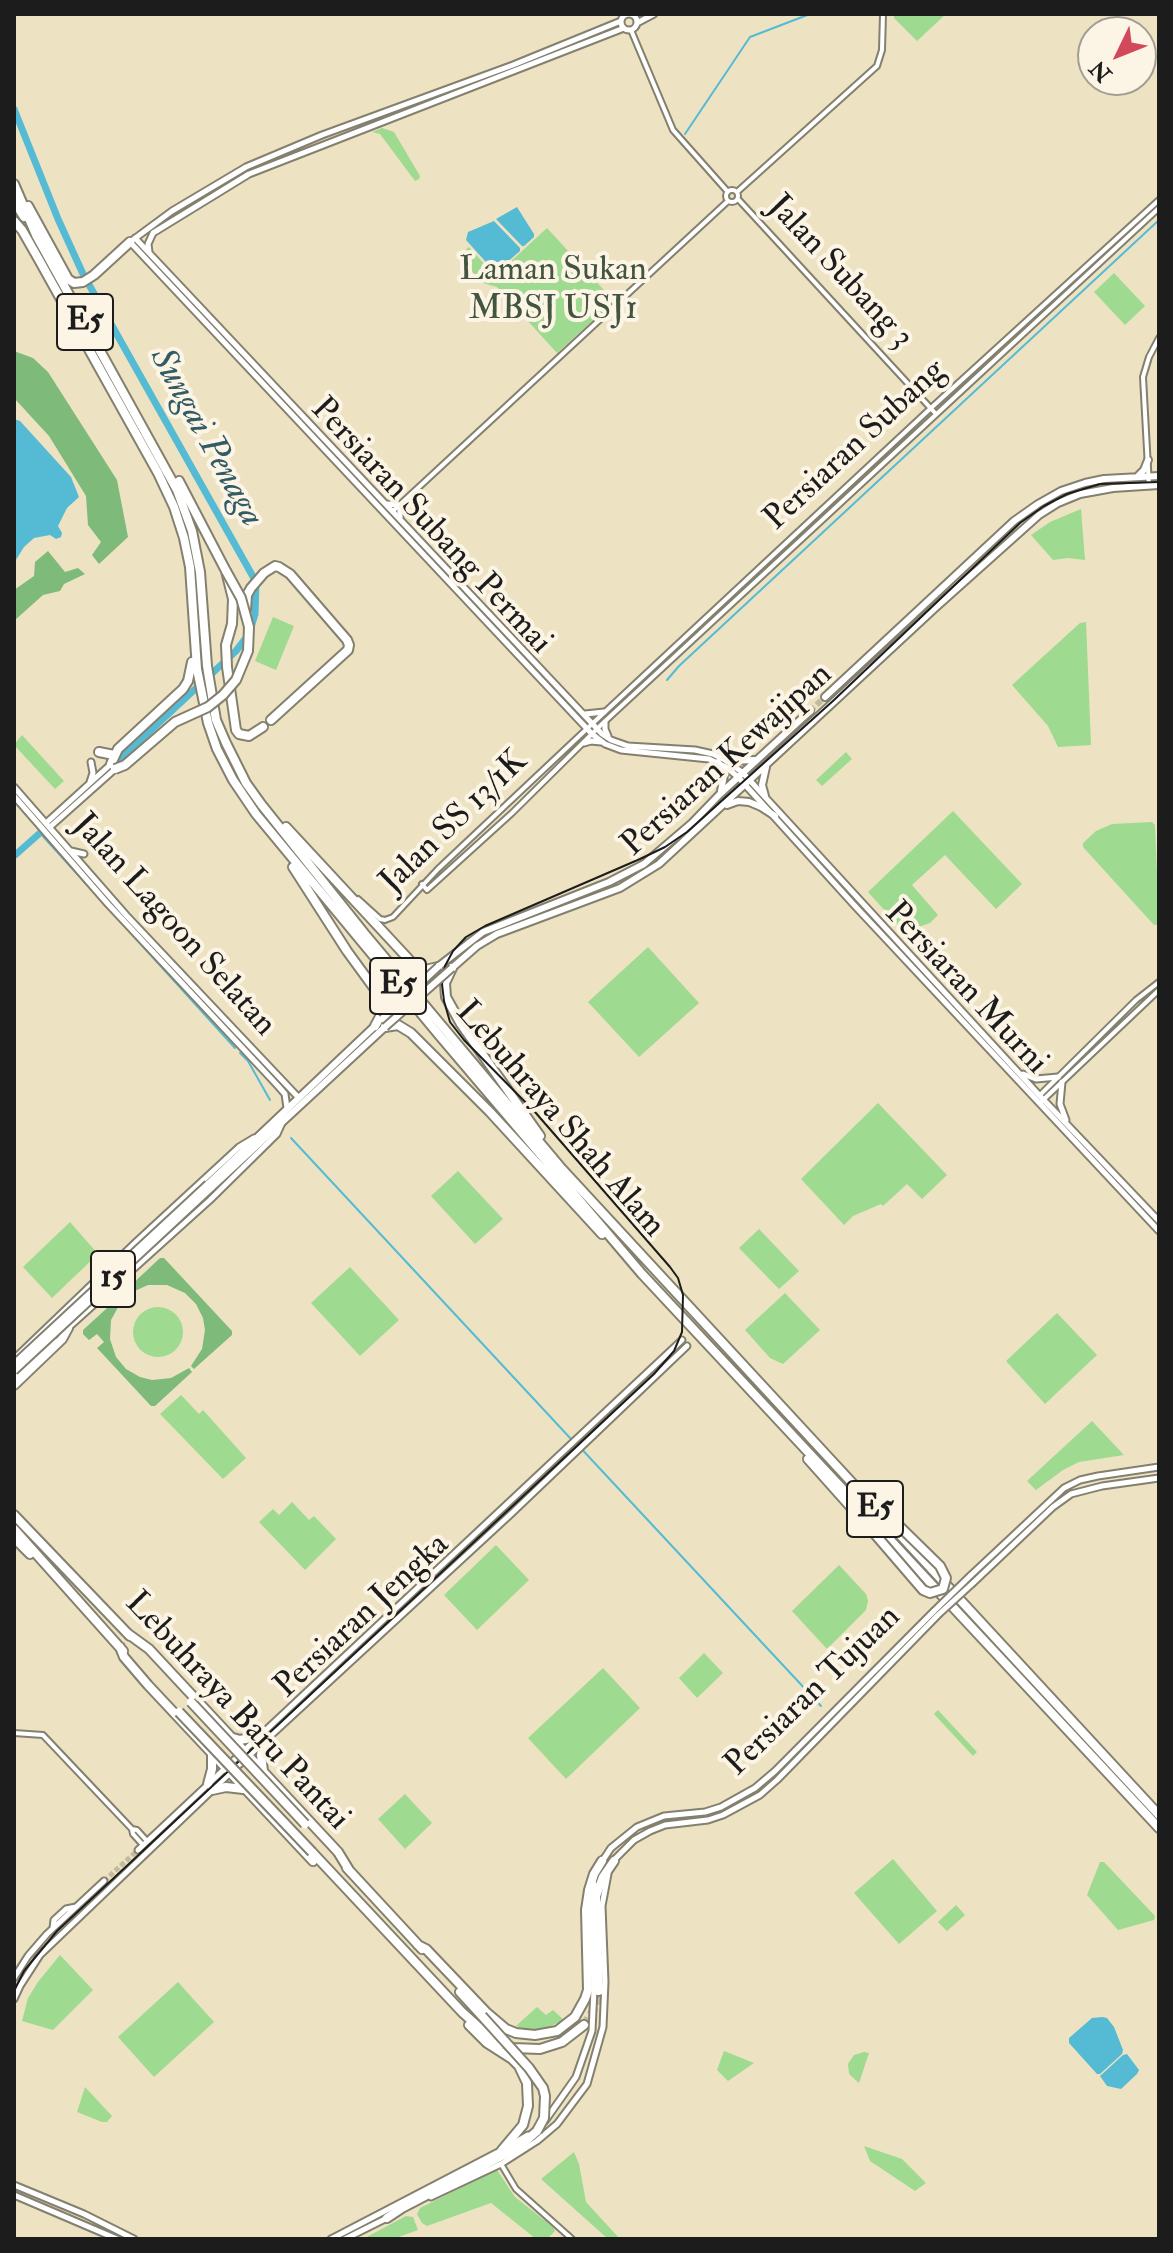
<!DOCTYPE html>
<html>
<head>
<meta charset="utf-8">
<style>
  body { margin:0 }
  #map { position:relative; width:1173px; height:2253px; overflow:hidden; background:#ede3c2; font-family:"IM FELL Double Pica",serif }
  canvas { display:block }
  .frame { position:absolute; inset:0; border:16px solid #1c1c1c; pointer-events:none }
  .north { position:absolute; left:1077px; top:16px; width:80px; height:80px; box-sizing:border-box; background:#fcf5e5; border:2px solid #a29e95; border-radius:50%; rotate:227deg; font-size:22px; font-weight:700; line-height:32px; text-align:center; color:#1c1c1c }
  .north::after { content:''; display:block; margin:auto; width:28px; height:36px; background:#d1495b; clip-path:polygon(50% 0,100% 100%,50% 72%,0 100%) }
</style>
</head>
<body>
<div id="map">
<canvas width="1173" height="2253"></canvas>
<div class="frame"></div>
<div class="north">N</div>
</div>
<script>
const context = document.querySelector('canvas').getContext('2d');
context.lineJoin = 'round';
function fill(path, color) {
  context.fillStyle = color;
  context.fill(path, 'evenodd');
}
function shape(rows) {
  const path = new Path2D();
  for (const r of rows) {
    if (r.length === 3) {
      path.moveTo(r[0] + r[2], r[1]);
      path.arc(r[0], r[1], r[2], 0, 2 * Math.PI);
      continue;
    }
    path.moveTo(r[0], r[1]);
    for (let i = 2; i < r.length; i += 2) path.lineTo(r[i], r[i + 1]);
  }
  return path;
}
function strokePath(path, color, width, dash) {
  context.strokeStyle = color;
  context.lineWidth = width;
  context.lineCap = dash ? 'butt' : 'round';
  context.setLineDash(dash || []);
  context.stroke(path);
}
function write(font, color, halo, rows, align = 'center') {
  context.font = font + ' "IM FELL Double Pica",serif';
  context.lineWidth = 8;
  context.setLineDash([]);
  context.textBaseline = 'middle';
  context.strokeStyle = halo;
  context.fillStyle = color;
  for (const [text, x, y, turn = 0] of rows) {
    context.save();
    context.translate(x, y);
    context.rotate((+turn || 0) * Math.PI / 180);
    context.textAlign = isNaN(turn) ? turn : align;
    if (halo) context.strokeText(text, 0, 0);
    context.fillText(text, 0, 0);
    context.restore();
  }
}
fill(shape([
  [894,14,946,14,917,41,894,18],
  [382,128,394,132,420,176,419,179,415,181,380,134,372,132],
  [547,228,614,301,557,353,497,287,483,283,458,257,469,247,495,276],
  [1114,273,1145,306,1125,325,1094,292],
  [1081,509,1085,560,1068,558,1053,560,1031,535,1050,522],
  [273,617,294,626,276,670,255,661],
  [1086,622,1091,745,1058,747,1048,726,1012,685,1080,623],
  [22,735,64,781,55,789,14,745],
  [846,752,852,759,822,786,816,780],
  [953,811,1022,884,996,909,945,855,912,885,938,915,930,923,904,932,868,892],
  [1152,822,1155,825,1159,924,1154,925,1083,847,1083,843,1096,831,1112,824],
  [648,947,699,1003,639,1057,588,1002],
  [878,1103,947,1175,922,1199,907,1184,883,1206,881,1204,853,1216,844,1225,801,1179],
  [458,1171,503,1219,475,1244,431,1196],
  [70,1222,98,1254,52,1298,23,1267],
  [759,1229,799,1271,779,1289,739,1248],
  [350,1267,399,1320,360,1356,311,1303],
  [785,1293,820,1330,783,1364,770,1358,745,1330],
  [158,1332,25],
  [1057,1313,1097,1355,1045,1404,1006,1361],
  [181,1395,199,1414,203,1410,246,1458,223,1479,160,1414],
  [1092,1421,1124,1455,1079,1462,1063,1470,1036,1490,1027,1481],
  [292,1502,309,1520,314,1516,336,1539,305,1570,259,1522,273,1509,279,1515],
  [496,1545,529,1580,477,1630,444,1595],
  [839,1565,866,1594,868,1601,866,1610,827,1649,792,1611],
  [704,1653,723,1673,697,1698,679,1678],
  [603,1668,640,1708,566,1779,528,1738],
  [938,1710,977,1752,973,1756,934,1714],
  [405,1794,432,1823,405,1849,378,1819],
  [893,1859,937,1911,899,1944,854,1893],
  [1100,1862,1104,1862,1155,1916,1154,1920,1118,1930,1087,1895],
  [956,1905,965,1915,947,1931,938,1922],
  [60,1955,93,1990,53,2030,22,2021,28,1998,38,1982],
  [178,1982,214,2022,154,2077,118,2037],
  [537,2007,546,2015,553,2010,564,2020,542,2030,529,2030,516,2026],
  [724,2051,754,2063,728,2081,717,2070],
  [864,2052,869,2053,859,2083,849,2074,848,2064,854,2055],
  [85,2087,112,2116,107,2122,102,2122,77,2112],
  [864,2146,902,2159,926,2183,915,2191,870,2161],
  [574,2152,579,2164,586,2202,620,2239,608,2239,541,2179],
  [497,2170,515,2197,553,2227,555,2231,547,2239,536,2239,491,2203,427,2226,422,2223,417,2214,420,2208],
  [406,2216,413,2217,418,2230,393,2239,363,2239]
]), '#9eda8f');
fill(shape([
  [14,351,33,358,48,372,117,480,128,537,99,564,92,555,101,542,88,525,86,496,49,436,14,398],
  [48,551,65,572,78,568,85,574,64,584,60,591,43,595,14,621,14,590,34,576,35,562],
  [160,1258,164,1258,232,1331,232,1335,194,1369,191,1366,202,1349,205,1330,203,1318,196,1304,185,1293,167,1285,148,1285,128,1294,127,1293,127,1289],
  [117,1299,122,1300,111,1320,110,1339,116,1357,126,1369,140,1377,152,1380,171,1378,189,1368,192,1372,155,1406,151,1406,97,1348,104,1342,97,1334,89,1340,83,1334,83,1330]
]), '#7eba7a');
fill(shape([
  [517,207,534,234,534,237,524,246,522,246,496,219],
  [494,221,520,248,520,251,497,271,494,271,466,240,468,232],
  [14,419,20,421,71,477,79,497,67,508,58,526,62,533,61,537,56,539,50,535,34,538,24,547,14,563],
  [1102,2017,1107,2018,1114,2027,1123,2050,1122,2054,1100,2074,1097,2074,1069,2043,1069,2038,1092,2018],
  [1127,2054,1139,2070,1137,2074,1121,2089,1107,2086,1100,2076,1123,2055]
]), '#55bad3');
strokePath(shape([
  [685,134,750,37,810,14],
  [667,680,679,666,1159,220],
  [40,833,235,1048],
  [240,1053,248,1061,270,1100],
  [291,1138,571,1439],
  [576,1443,821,1706]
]), '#55bad3', 2);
strokePath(shape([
  [14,109,58,219,83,274,256,582,255,614,249,634,236,651,120,759],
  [14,856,40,833]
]), '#55bad3', 7);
strokePath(shape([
  [104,1881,138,1850]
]), '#c3bba1', 5, [5, 2.5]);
strokePath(shape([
  [810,711,825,697]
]), '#c3bba1', 6, [6, 3]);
strokePath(shape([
  [584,2025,594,2009,599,1991]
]), '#c3bba1', 8, [8, 4]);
const tertiary = shape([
  [625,14,625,15],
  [631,30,673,130,728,192],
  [732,196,6],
  [737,192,877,66,882,50,883,14],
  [738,199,936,414],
  [1149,486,1143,377,1149,357,1159,338],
  [393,511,728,201],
  [422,884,427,890,512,813,602,724,1159,208],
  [358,899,380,919,385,920,393,917,438,869,592,724,931,408,1159,200],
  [1040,1095,1136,1000,1159,982],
  [1042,1101,1159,990],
  [14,1733,43,1735,132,1829,137,1830,147,1841],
  [132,1829,133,1834,143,1845],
  [501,2164,516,2189,572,2239]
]);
const secondary = shape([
  [629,22,8],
  [621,21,513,65,322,135,246,167,172,211,130,242,592,734,605,744,621,750,709,759,726,767,738,777,855,906,1159,1231],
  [637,23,654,14],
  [135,238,602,734,611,740,628,746,695,750,713,754,727,761,743,773,1039,1095,1159,1221],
  [149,252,148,244,153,233,249,174,624,28],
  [387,504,400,505,400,518],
  [585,714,604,712],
  [605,722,605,729,608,736],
  [584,743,591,741,601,742],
  [90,782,93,773,91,762],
  [14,787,126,915,298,1097],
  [14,796,108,904,278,1086,285,1094,287,1108],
  [46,823,111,764],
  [50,827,114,770],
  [71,851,84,854],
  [1023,1074,1036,1079,1058,1077],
  [1062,1082,1060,1104,1066,1120],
  [68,1328,210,1200,277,1134,282,1123],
  [14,1359,136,1242,239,1147,254,1138],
  [14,1377,55,1341],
  [970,1576,1064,1488,1080,1480,1098,1476,1159,1467],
  [973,1583,1053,1507,1071,1494,1102,1486,1159,1478],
  [138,1850,682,1340],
  [613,1861,634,1840,650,1831,665,1825,708,1820,723,1815,760,1795,777,1780,938,1615],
  [601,1863,611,1848,637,1827,664,1816,705,1812,721,1807,755,1788,775,1771,934,1611],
  [53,1928,54,1920,66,1909,76,1907],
  [14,1978,28,1956,47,1934,104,1881],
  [14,1999,20,1986,40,1955,228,1775,511,1514,687,1346],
  [545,2121,576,2077,592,2031,594,1989,591,1905,594,1884],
  [14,2185,84,2214,134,2239],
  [14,2195,117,2239],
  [431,2197,501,2164,537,2141,557,2124,587,2084,603,2027,605,1982,602,1906,608,1874],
  [331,2239,502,2150,528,2135],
  [345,2239,389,2217]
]);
const primary = shape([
  [1137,477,1144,470,1148,460],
  [825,697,1014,521,1038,504,1061,491,1085,483,1104,479,1159,476],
  [727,761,755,760],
  [718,762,724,775,721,791],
  [765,796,762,785,766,767],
  [727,805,738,801,749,802,761,807,775,816],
  [439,966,483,932,609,882,644,864,692,823,720,794,810,711],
  [452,968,477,946,497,934,620,888,659,864,935,608,1039,515,1058,503,1080,494,1113,488,1159,485],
  [208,1184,377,1024],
  [211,1188,385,1027]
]);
const motorway = shape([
  [14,184,36,235,177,490,192,531,200,572,207,666,216,720,226,743,246,783,261,804,364,933,562,1169,1159,1815],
  [14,201,24,217],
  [28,206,68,279,74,283,83,282,94,275,130,242],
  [14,221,22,230,38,258,158,473,174,507,184,538,190,567,197,669,208,723,217,749,233,780,256,814,439,1035,642,1274,1159,1828],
  [179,481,226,571,233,599,232,624,226,645,227,667,236,730,239,734,249,736,263,727],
  [246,610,247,595,251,588,264,573,275,566,279,567,290,574,347,640,349,645,348,650,271,720],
  [99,752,114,755],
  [111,764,118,749,183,689,188,681,192,662],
  [286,827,415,966,425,970,438,967],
  [293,867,347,951,382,999,383,1011,375,1026],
  [452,968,445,983,446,997,461,1024,540,1136],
  [385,1027,398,1025,411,1033,490,1112,602,1234],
  [14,1385,62,1339,68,1328],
  [808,1459,874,1533],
  [870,1496,890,1517],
  [14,1515,130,1636],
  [14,1529,123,1651],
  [14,1538,30,1554],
  [127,1633,149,1649,338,1852,349,1870],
  [120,1647,124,1657,148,1685,313,1861],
  [233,1738,240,1740,260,1736],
  [263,1771,261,1755,264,1742],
  [208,1784,212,1769,212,1755],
  [212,1790,226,1787,243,1789],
  [312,1852,462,2012,493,2040,513,2048,540,2049,562,2042,584,2025],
  [347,1868,422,1949],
  [418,1945,426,1949,486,2012,506,2029,516,2033,535,2035,557,2031,575,2017,585,1999,588,1990,586,1910,589,1890,594,1874,602,1861],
  [599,1991,596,1896,603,1877,614,1861],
  [460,1992,482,2016],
  [469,2025,487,2043,512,2059,519,2066,527,2083,528,2106,523,2125,502,2150],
  [387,2218,402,2208,519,2147,537,2131]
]);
strokePath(tertiary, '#84806f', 8);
strokePath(secondary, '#84806f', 9);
strokePath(primary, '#84806f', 10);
strokePath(motorway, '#84806f', 12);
strokePath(tertiary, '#fff', 4);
strokePath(secondary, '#fff', 5);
strokePath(primary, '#fff', 6);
strokePath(motorway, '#fff', 8);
strokePath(shape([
  [14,1991,24,1971,57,1931,654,1374,674,1351,682,1332,683,1295,678,1278,670,1267,535,1112,464,1040,450,1022,444,1001,442,984,445,966,453,951,466,937,485,926,640,859,665,847,687,832,834,700,1020,523,1044,506,1067,494,1100,484,1159,482]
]), '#1c1c1c', 2);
const secondaryBridge = shape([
  [934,1611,970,1576],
  [938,1615,973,1583]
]);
const primaryBridge = shape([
  [382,1019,439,966],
  [385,1027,452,968],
  [14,1364,208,1184],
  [14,1371,211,1188]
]);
const motorwayBridge = shape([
  [115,769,125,765,175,722,208,707,223,695,236,680,248,651,249,627,241,598,226,571],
  [874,1533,923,1590,930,1593,943,1589,946,1578,940,1566,890,1517],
  [191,1702,305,1824],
  [179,1712,312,1852],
  [482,2016,529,2068,543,2088,545,2096,544,2118,537,2131]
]);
strokePath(secondaryBridge, '#84806f', 9, []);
strokePath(primaryBridge, '#84806f', 10, []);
strokePath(motorwayBridge, '#84806f', 12, []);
strokePath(secondaryBridge, '#fff', 5);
strokePath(primaryBridge, '#fff', 6);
strokePath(motorwayBridge, '#fff', 8);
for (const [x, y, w] of [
  [85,322,56],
  [398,986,56],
  [113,1279,44],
  [875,1509,56]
]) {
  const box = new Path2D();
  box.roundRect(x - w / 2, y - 28, w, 56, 6);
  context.fillStyle = '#fcf5e5';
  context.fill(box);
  strokePath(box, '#1c1c1c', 2);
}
write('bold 32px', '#1c1c1c', null, [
  ["E5",85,322],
  ["E5",398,986],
  ["15",113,1279],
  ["E5",875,1509]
]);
write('34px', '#43553e', '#fcf5e5', [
  ["Laman Sukan",553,272],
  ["MBSJ USJ1",553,311]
]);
write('34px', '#1c1c1c', '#fcf5e5', [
  ["Jalan Subang 3",839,273,47],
  ["Persiaran Subang",856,446,-43],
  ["Persiaran Subang Permai",430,527,47],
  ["Persiaran Kewajipan",728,761,-42],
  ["Jalan SS 13/1K",455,823,-44],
  ["Jalan Lagoon Selatan",173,926,48],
  ["Persiaran Murni",965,989,47],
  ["Lebuhraya Shah Alam",559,1120,49],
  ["Persiaran Jengka",363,1617,-43],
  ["Persiaran Tujuan",814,1692,-44],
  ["Lebuhraya Baru Pantai",236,1712,47]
]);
write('italic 36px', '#335b65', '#fcf5e5', [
  ["Sungai Penaga",205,438,61]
]);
</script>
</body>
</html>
